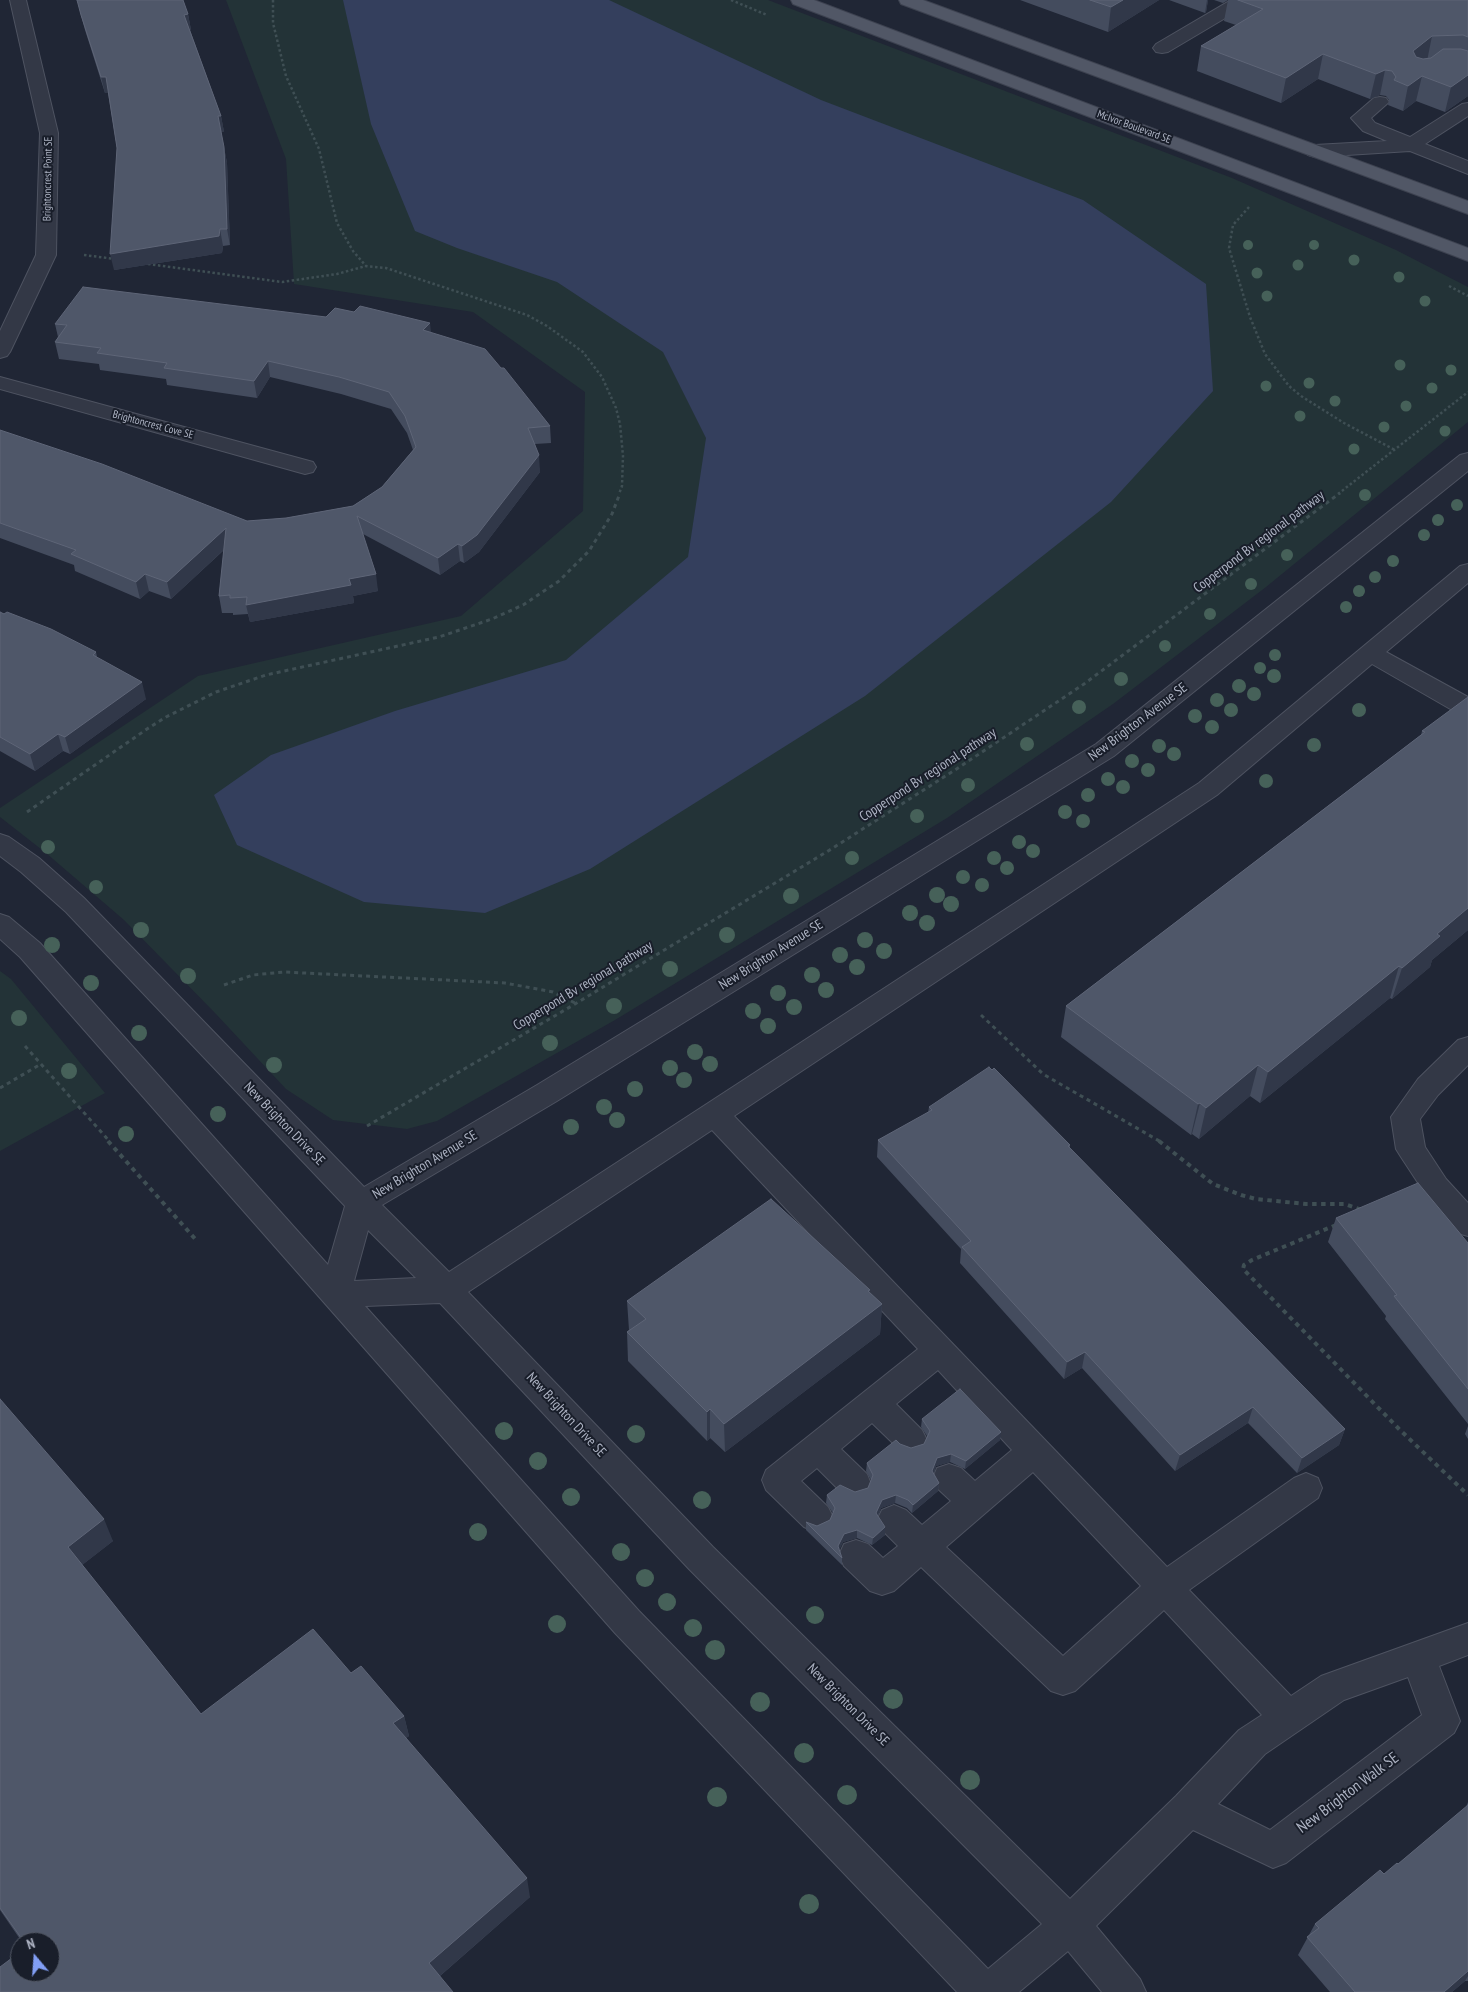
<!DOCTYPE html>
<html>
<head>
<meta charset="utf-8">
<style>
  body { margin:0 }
  #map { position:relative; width:1468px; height:1992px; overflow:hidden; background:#202635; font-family:"PT Sans Narrow",sans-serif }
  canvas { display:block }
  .north { position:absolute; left:10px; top:1932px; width:50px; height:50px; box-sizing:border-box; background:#191e2a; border:1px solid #545a67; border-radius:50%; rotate:342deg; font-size:14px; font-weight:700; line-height:20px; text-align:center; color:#adb3c3 }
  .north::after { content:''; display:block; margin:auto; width:18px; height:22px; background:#819ef4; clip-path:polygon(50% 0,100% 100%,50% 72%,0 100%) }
</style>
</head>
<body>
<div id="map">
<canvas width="1468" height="1992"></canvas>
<div class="north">N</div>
</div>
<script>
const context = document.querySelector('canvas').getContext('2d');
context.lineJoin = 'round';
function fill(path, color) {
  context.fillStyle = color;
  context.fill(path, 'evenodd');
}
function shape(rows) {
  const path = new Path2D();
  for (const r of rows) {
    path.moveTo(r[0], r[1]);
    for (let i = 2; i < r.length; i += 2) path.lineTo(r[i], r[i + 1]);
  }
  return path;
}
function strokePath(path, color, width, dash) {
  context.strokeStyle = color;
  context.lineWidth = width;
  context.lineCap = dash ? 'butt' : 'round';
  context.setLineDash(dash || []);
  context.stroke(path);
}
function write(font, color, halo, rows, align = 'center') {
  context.font = font + ' "PT Sans Narrow",sans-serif';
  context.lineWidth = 4;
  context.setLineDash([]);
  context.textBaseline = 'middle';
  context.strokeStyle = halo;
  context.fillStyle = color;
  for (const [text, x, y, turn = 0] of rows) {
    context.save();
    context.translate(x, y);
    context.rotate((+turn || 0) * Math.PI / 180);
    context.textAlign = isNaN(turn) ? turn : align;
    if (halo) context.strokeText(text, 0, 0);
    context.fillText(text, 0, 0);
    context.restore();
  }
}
fill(shape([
  [226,0,768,0,1232,178,1396,250,1468,287,1468,422,1266,587,1113,704,947,818,615,1020,437,1121,407,1129,333,1120,286,1089,216,1014,124,920,46,853,0,817,0,808,198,676,461,616,583,511,585,392,473,312,294,284,286,159],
  [0,971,11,979,105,1093,0,1151]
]), '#233337');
fill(shape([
  [343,0,609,0,821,100,1083,200,1206,284,1213,391,1111,502,865,696,590,869,485,913,364,902,237,845,214,795,271,755,395,711,566,660,688,557,706,438,663,352,557,282,457,248,415,231,371,124]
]), '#343f5d');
const minor = shape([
  [10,0,26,0,58,133,56,255,10,352,7,356,0,358,0,331,36,255,40,133,10,0],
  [1231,0,1251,0,1249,4,1168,52,1162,53,1156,52,1153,48,1156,44,1231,0],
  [1380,97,1386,98,1389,102,1371,118,1375,123,1410,137,1462,104,1468,103,1468,116,1425,144,1468,161,1468,174,1410,151,1315,157,1308,155,1306,151,1308,147,1315,145,1387,141,1363,131,1351,118,1374,98,1380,97],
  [0,377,313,462,316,467,313,472,305,474,0,389,0,377],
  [1468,453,1468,471,1114,756,557,1101,382,1205,449,1272,1199,783,1460,566,1468,564,1468,583,1386,652,1468,697,1468,716,1459,714,1372,664,1217,795,734,1116,1167,1567,1294,1478,1306,1473,1318,1478,1322,1488,1318,1498,1189,1590,1291,1696,1321,1676,1468,1623,1468,1655,1439,1666,1460,1721,1454,1733,1286,1863,1273,1868,1193,1830,1096,1926,1140,1979,1146,1992,1102,1992,1068,1951,1019,1992,957,1992,615,1633,20,957,0,939,0,914,9,917,40,943,328,1265,345,1206,66,912,21,872,0,856,0,834,9,837,39,858,84,898,364,1187,537,1085,1096,744,1460,455,1468,453],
  [712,1130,918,1349,766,1470,762,1480,766,1490,804,1527,816,1532,828,1527,833,1517,828,1507,801,1481,817,1468,843,1494,855,1498,867,1494,871,1484,867,1474,841,1449,872,1423,900,1450,911,1454,922,1450,927,1440,922,1430,896,1404,938,1370,1012,1450,975,1481,961,1468,949,1464,937,1468,933,1478,937,1488,951,1501,922,1525,906,1510,894,1505,882,1510,877,1520,882,1530,898,1546,883,1558,868,1544,856,1540,844,1544,839,1555,844,1566,870,1591,882,1595,894,1591,921,1567,1051,1691,1063,1695,1075,1691,1164,1610,1262,1715,1239,1730,1176,1796,1070,1899,713,1547,468,1292,712,1130],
  [368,1230,416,1278,354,1281,368,1230],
  [440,1303,689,1569,1042,1924,988,1969,639,1611,365,1306,440,1303],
  [1033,1472,1141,1586,1063,1656,946,1547,1033,1472],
  [1408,1677,1422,1715,1270,1830,1218,1804,1265,1754,1344,1700,1408,1677],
  [1468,1037,1468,1065,1438,1095,1420,1119,1425,1147,1446,1179,1468,1203,1468,1236,1457,1233,1426,1195,1401,1157,1396,1149,1391,1117,1418,1079,1458,1040,1468,1037]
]);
const major = shape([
  [791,0,814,0,1468,248,1468,261,793,4,791,0],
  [899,0,923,0,1468,201,1468,214,901,4,899,0]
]);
strokePath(minor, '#4e5361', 2);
strokePath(major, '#3d4250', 2);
strokePath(shape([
  [273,0,273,23,286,76,319,149,337,223,353,251,366,266,386,268,527,315,547,326,583,352,602,377,616,408,620,424,623,456,622,486,619,494],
  [731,0,767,15],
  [1249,207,1233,225,1229,248,1250,317,1265,354,1289,386,1301,396,1344,423,1395,450],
  [84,255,115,259],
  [148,264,282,282,337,274,366,266],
  [1449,286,1468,296],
  [1338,494,1468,392]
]), '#3f4f54', 2.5, [2.5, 2.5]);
strokePath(shape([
  [27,812,147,729,166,717,216,692,266,675,439,637,492,619,523,605,559,581,589,551,612,514,620,493],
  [224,985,253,975,284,972,505,983,553,992,575,1003],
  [981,1015,1043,1074,1161,1142],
  [25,1046,110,1142],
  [0,1088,41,1064],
  [367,1126,575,1004,833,848,958,768,1084,684,1340,493]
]), '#3f4f54', 3, [4, 4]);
strokePath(shape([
  [108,1141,197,1241],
  [1159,1141,1213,1184,1241,1195,1256,1199,1306,1204,1345,1204,1362,1210],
  [1336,1225,1252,1260,1244,1265,1243,1269,1399,1429,1468,1495]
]), '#3f4f54', 4, [4.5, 4.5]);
fill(minor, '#333846');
fill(major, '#515766');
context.fillStyle = '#466159';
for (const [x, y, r] of [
  [1248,245,5],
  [1314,245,5],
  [1354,260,5.5],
  [1298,265,5.5],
  [1257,273,5.5],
  [1399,277,5.5],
  [1267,296,5.5],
  [1425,301,5.5],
  [1400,365,5.5],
  [1451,370,5.5],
  [1309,383,5.5],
  [1266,386,5.5],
  [1432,388,5.5],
  [1335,401,5.5],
  [1406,406,5.5],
  [1300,416,5.5],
  [1384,427,5.5],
  [1445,431,5.5],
  [1354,449,5.5],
  [1365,495,6],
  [1457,505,6],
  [1438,520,6],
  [1424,535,6],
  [1287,555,6],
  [1393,561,6],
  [1375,577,6],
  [1251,584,6],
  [1359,591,6],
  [1346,607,6],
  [1210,614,6],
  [1165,646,6],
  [1275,655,6],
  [1260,668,6],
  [1274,676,7],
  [1121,679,7],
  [1239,686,7],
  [1254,694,7],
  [1217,700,7],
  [1079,707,7],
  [1231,710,7],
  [1359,710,7],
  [1195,716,7],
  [1212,727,7],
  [1027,744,7],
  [1314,745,7],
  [1159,746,7],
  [1174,754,7],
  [1132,761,7],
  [1148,770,7],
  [1108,779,7],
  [1266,781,7],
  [968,785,7],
  [1123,787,7],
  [1088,795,7],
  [1065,812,7],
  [917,816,7],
  [1083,821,7],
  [1019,842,7],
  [48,847,7],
  [1033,851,7],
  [852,858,7],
  [994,858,7],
  [1007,868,7],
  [963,877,7],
  [982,885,7],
  [96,887,7],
  [937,895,8],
  [791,896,8],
  [951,904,8],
  [910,913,8],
  [927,923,8],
  [141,930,8],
  [727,935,8],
  [865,940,8],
  [52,945,8],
  [884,951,8],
  [840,955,8],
  [857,967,8],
  [670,969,8],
  [812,975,8],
  [188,976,8],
  [91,983,8],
  [826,990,8],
  [778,993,8],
  [614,1006,8],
  [794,1007,8],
  [753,1011,8],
  [19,1018,8],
  [768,1026,8],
  [139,1033,8],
  [550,1043,8],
  [695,1052,8],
  [710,1064,8],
  [274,1065,8],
  [670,1068,8],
  [69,1071,8],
  [684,1080,8],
  [635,1089,8],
  [604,1107,8],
  [218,1114,8],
  [617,1120,8],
  [571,1127,8],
  [126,1134,8],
  [504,1431,9],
  [636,1434,9],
  [538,1461,9],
  [571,1497,9],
  [702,1500,9],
  [478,1532,9],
  [621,1552,9],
  [645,1578,9],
  [667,1602,9],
  [815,1615,9],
  [557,1624,9],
  [693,1628,9],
  [715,1650,10],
  [893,1699,10],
  [760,1702,10],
  [804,1753,10],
  [970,1780,10],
  [847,1795,10],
  [717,1797,10],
  [809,1904,10]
]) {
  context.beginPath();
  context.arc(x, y, r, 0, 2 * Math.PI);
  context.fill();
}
fill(shape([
  [77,0,183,0,188,14,191,30,190,30,221,116,224,132,221,132,227,163,230,245,223,246,222,253,114,270,117,148,108,93,105,93,85,30],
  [1020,0,1159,0,1108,32],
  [1169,0,1208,0,1206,12,1205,13],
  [1214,0,1468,0,1468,96,1445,112,1416,101,1403,111,1388,105,1389,100,1386,96,1380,95,1370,99,1318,79,1281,103,1197,71,1201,46,1236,25,1224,21,1228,0,1223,3],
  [55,324,431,333,501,368,550,426,551,443,535,444,540,472,479,552,464,563,460,561,440,575,363,534,378,591,353,596,354,603,250,622,248,614,233,615,233,613,222,613,219,596,224,550,171,599,149,591,140,599,75,571,74,565,0,538,0,430,247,521,286,518,353,506,382,487,413,450,407,433,391,409,341,394,270,377,257,398,167,385,166,379,100,370,99,364,59,359,55,342,58,337],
  [0,612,96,652,97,657,146,699,70,754,63,751,35,771,0,751],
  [1468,697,1468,930,1432,960,1430,967,1392,999,1390,998,1260,1103,1250,1096,1199,1139,1192,1134,1191,1135,1061,1037,1066,1006,1421,735,1422,731],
  [929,1107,1070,1145,1070,1148,1345,1429,1339,1445,1297,1473,1248,1423,1175,1471,1082,1368,1064,1379,960,1263,961,1249,877,1157,878,1140,928,1113],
  [1336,1218,1468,1243,1468,1424,1385,1319,1386,1316,1328,1242],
  [870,1290,870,1293,882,1304,880,1334,725,1452,710,1438,707,1441,628,1361,627,1332,629,1330,627,1301],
  [0,1399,113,1541,82,1565,201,1714,351,1673,404,1716,409,1736,406,1738,530,1897,440,1976,50,1942,22,1942,0,1910],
  [922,1419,1000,1440,965,1469,950,1462,936,1466,934,1473,939,1483,938,1491,912,1513,907,1508,895,1503,881,1508,878,1516,885,1535,872,1545,857,1538,843,1542,839,1550,842,1558,842,1565,806,1530,806,1522,817,1526,830,1520,833,1513,826,1503,827,1495,855,1492,868,1488,871,1480,866,1471,867,1463,900,1444,911,1448,924,1444,927,1436,921,1427],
  [1468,1426,1468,1439,1465,1434],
  [1468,1802,1468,1981,1465,1981,1452,1992,1330,1992,1298,1955,1315,1924,1398,1864,1466,1807]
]), '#444c5e');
fill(shape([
  [1123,0,1159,0,1108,32,1111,7],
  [1207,0,1208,0,1206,12,1205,13],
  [188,14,191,30,187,30,184,15],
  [1432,36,1427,61,1408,76,1413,51],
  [1323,54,1318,79,1281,103,1286,78],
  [1385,70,1380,95,1370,99,1376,74],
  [1468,75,1468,96,1445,112,1451,87],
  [1422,76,1416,101,1403,111,1408,86],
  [101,77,106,77,109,93,105,93],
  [218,116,221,116,224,132,220,132],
  [224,147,227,163,230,245,227,229],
  [220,229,223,246,222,253,114,270,110,254],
  [430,323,432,340,423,330],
  [268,361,270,377,257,398,254,381],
  [539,455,540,472,479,552,464,563,462,546],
  [226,528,229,545,171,599,167,582],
  [458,544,460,561,440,575,438,558],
  [145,574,149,591,140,599,136,582],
  [376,574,378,591,353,596,354,603,250,622,246,605,349,579],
  [142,682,146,699,70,754,65,737],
  [58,734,63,751,35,771,30,754],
  [1468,908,1468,930,1432,960,1430,967,1392,999,1402,968,1437,934],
  [1399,966,1390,998,1260,1103,1268,1072],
  [1258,1065,1250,1096,1199,1139,1206,1108],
  [1200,1103,1192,1134,1191,1135,1198,1104],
  [870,1290,868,1315,882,1304,880,1334,725,1452,724,1424],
  [1085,1352,1082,1368,1064,1379,1067,1362],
  [1253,1407,1248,1423,1175,1471,1180,1455],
  [710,1409,710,1438,707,1441,707,1412],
  [1345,1429,1339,1445,1297,1473,1302,1458],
  [1001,1432,1000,1440,965,1469,966,1461],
  [951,1454,950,1462,936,1466,931,1479,932,1471,937,1458],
  [939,1483,938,1491,912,1513,913,1505],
  [896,1495,895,1503,881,1508,875,1521,876,1513,882,1500],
  [104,1519,113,1541,77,1569,68,1547],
  [885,1527,885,1535,872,1545,873,1538],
  [857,1530,857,1538,843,1542,837,1554,838,1546,844,1534],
  [404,1716,409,1736,398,1744,393,1723],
  [527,1878,530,1897,434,1981,429,1963],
  [1468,1971,1468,1976,1465,1981,1452,1992,1444,1992]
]), '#313849');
const building = shape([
  [77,0,183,0,188,14,184,15,221,116,218,116,224,147,227,229,220,229,219,236,110,254,117,148,106,77,101,77,81,15,77,0],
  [1090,0,1123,0,1111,7,1090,0],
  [1238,0,1468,0,1468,37,1463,35,1432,36,1413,51,1416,57,1423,59,1431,58,1443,49,1461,49,1468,51,1468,75,1451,87,1422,76,1408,86,1394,80,1396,77,1392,71,1385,70,1376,74,1323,54,1286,78,1201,46,1263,9,1238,0],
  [83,287,326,317,335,308,354,312,360,306,430,323,423,330,485,349,501,368,504,368,550,426,528,428,539,455,477,535,462,546,458,544,438,558,357,516,376,574,349,579,351,585,246,605,247,597,230,598,230,595,219,596,226,528,167,582,145,574,136,582,71,554,76,550,0,523,0,430,102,464,247,521,286,518,353,506,382,487,416,447,405,416,389,392,339,377,268,361,254,381,164,368,167,363,97,353,101,348,55,342,67,325,55,324,83,287],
  [0,612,4,614,7,612,51,629,96,652,93,655,142,682,65,737,58,734,30,754,0,737,0,612],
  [1468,697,1468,908,1437,934,1440,936,1402,968,1399,966,1268,1072,1258,1065,1206,1108,1200,1103,1198,1104,1066,1006,1425,732,1422,731,1468,697],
  [989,1067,992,1070,994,1068,1070,1145,1068,1146,1345,1429,1302,1458,1253,1407,1180,1455,1085,1352,1067,1362,962,1247,971,1241,878,1140,932,1110,929,1107,989,1067],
  [1418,1183,1468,1243,1468,1389,1394,1296,1397,1295,1336,1218,1418,1183],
  [771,1199,870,1290,868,1291,882,1304,724,1424,710,1409,707,1412,627,1332,646,1319,627,1301,771,1199],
  [960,1389,1001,1432,966,1461,951,1454,937,1458,932,1471,939,1483,913,1505,908,1500,896,1495,882,1500,876,1513,885,1527,873,1538,857,1530,844,1534,838,1546,842,1558,806,1522,817,1526,830,1520,835,1508,827,1495,840,1485,855,1492,868,1488,873,1475,867,1463,896,1440,900,1444,911,1448,924,1444,930,1431,922,1419,960,1389],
  [0,1399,104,1519,68,1547,201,1714,313,1629,351,1673,361,1666,404,1716,393,1723,527,1878,429,1963,453,1992,0,1992,0,1967,20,1952,20,1972,50,1972,50,1942,24,1942,0,1908,0,1399],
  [1468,1805,1468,1971,1444,1992,1355,1992,1307,1937,1319,1928,1315,1924,1380,1870,1384,1874,1397,1863,1398,1864,1468,1805]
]);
fill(building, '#4f5769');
strokePath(building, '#5e6577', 1);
write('11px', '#adb3c3', '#191e2a', [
  ["McIvor Boulevard SE",1134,127,20],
  ["Brightoncrest Point SE",48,179,-89],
  ["Brightoncrest Cove SE",153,425,15]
]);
write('14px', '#adb3c3', '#191e2a', [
  ["Copperpond Bv regional pathway",1259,542,-37],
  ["New Brighton Avenue SE",1138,722,-37],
  ["Copperpond Bv regional pathway",928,775,-33],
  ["New Brighton Avenue SE",771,955,-32],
  ["Copperpond Bv regional pathway",583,986,-31],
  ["New Brighton Drive SE",284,1124,46],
  ["New Brighton Avenue SE",425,1165,-31],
  ["New Brighton Drive SE",566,1415,47],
  ["New Brighton Drive SE",848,1705,45]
]);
write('16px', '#adb3c3', '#191e2a', [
  ["New Brighton Walk SE",1348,1793,-37]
]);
</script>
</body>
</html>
